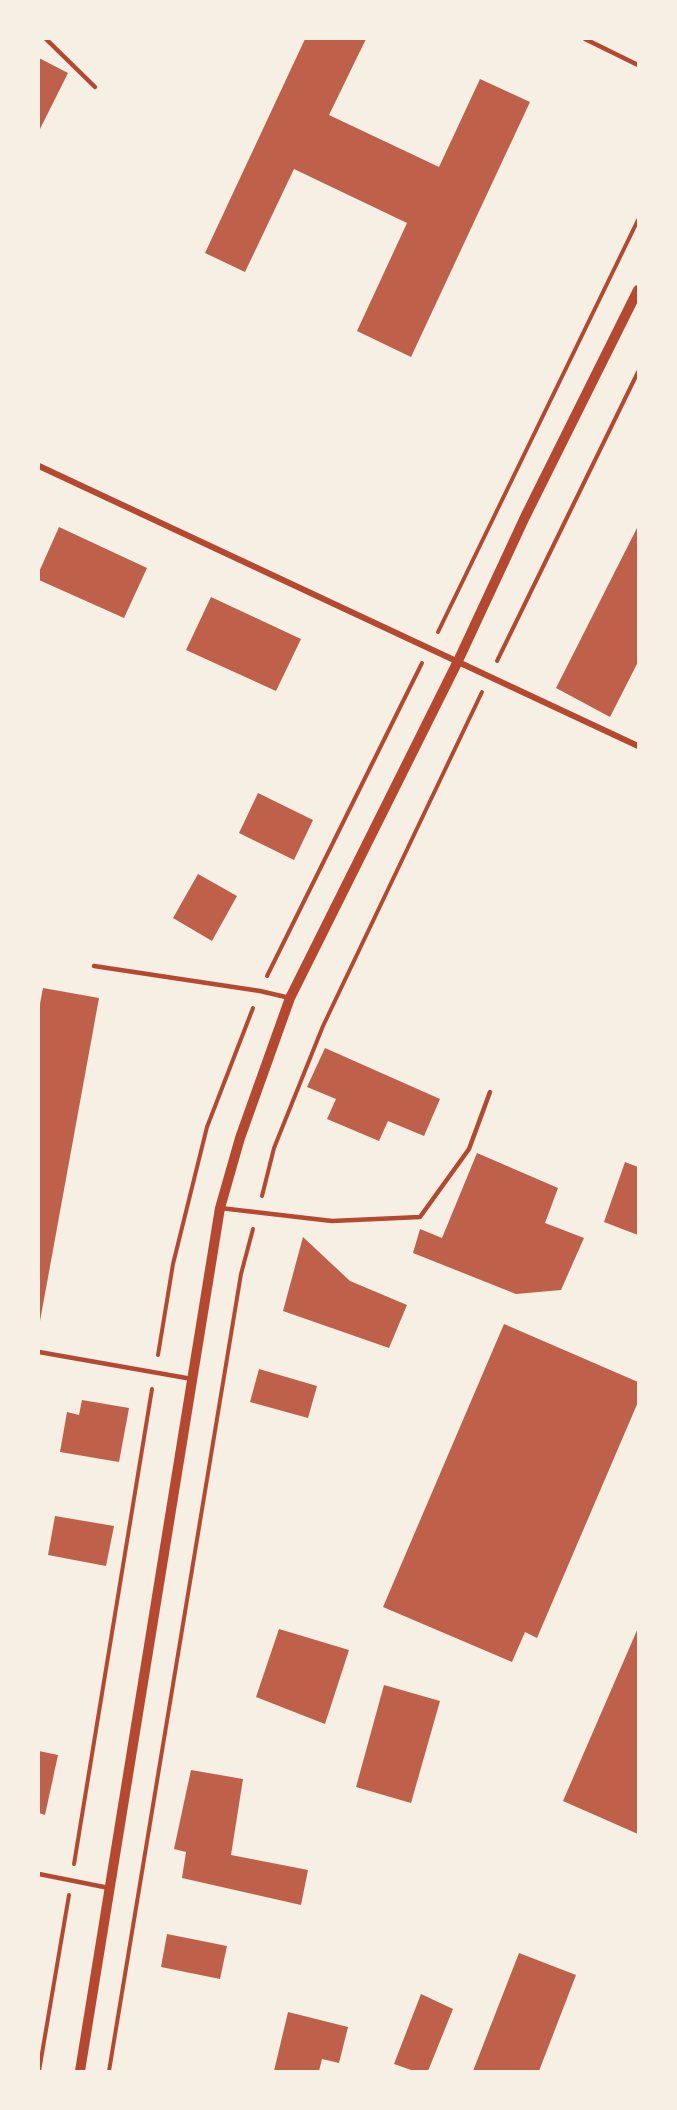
<!DOCTYPE html>
<html>
<head>
<meta charset="utf-8">
<style>
  body { margin:0 }
  #map { position:relative; width:677px; height:2110px; overflow:hidden; background:#f6efe4; font-family:"Roboto Condensed",sans-serif }
  canvas { display:block }
  .frame { position:absolute; inset:0; border:40px solid #f6efe4; pointer-events:none }
</style>
</head>
<body>
<div id="map">
<canvas width="677" height="2110"></canvas>
<div class="frame"></div>
</div>
<script>
const context = document.querySelector('canvas').getContext('2d');
context.lineJoin = 'round';
function fill(path, color) {
  context.fillStyle = color;
  context.fill(path, 'evenodd');
}
function shape(rows) {
  const path = new Path2D();
  for (const r of rows) {
    path.moveTo(r[0], r[1]);
    for (let i = 2; i < r.length; i += 2) path.lineTo(r[i], r[i + 1]);
  }
  return path;
}
function strokePath(path, color, width, dash) {
  context.strokeStyle = color;
  context.lineWidth = width;
  context.lineCap = dash ? 'butt' : 'round';
  context.setLineDash(dash || []);
  context.stroke(path);
}
fill(shape([
  [305,39,366,39,329,115,439,167,480,79,530,102,411,357,357,331,407,223,294,169,245,272,205,253],
  [39,58,68,73,39,131],
  [638,526,638,662,610,717,556,688],
  [59,527,147,568,124,618,39,580,39,572],
  [211,597,301,639,276,691,186,650],
  [258,793,313,820,294,860,239,833],
  [198,874,237,896,212,941,173,918],
  [43,988,99,998,40,1321,39,1009],
  [325,1048,440,1099,424,1136,388,1121,379,1141,327,1119,336,1099,307,1087],
  [477,1153,558,1188,545,1223,584,1238,561,1290,516,1294,413,1253,420,1229,442,1238],
  [625,1162,638,1167,638,1235,604,1222],
  [303,1237,350,1281,407,1305,389,1348,283,1311],
  [504,1324,638,1382,638,1402,537,1638,525,1632,512,1662,383,1607],
  [259,1369,317,1386,308,1418,250,1402],
  [82,1400,129,1408,119,1462,60,1452,67,1412,79,1415],
  [55,1516,114,1526,106,1566,48,1555],
  [638,1628,638,1834,563,1801],
  [279,1629,349,1650,325,1724,256,1697],
  [384,1685,440,1701,411,1803,356,1787],
  [39,1751,58,1755,45,1815,39,1813],
  [191,1770,243,1779,231,1855,308,1870,301,1905,182,1878,186,1852,174,1849],
  [167,1934,227,1946,220,1979,161,1967],
  [519,1953,576,1975,539,2071,473,2071],
  [421,1994,453,2009,428,2071,414,2071,394,2064],
  [288,2012,348,2027,339,2063,322,2059,319,2071,274,2071]
]), '#bf614a');
strokePath(shape([
  [438,632,638,220],
  [497,661,638,372],
  [267,976,422,663],
  [262,1196,274,1148,323,1026,482,692],
  [158,1355,173,1264,207,1127,253,1008],
  [74,1864,152,1389],
  [39,2071,69,1895],
  [109,2071,241,1274,253,1229]
]), '#b5482f', 4);
strokePath(shape([
  [46,39,95,87],
  [585,39,638,65],
  [94,966,260,991,290,998],
  [220,1208,332,1221,420,1217,469,1149,490,1092],
  [39,1352,192,1379],
  [39,1874,109,1888]
]), '#b5482f', 4.5);
strokePath(shape([
  [39,466,638,746]
]), '#b5482f', 6);
strokePath(shape([
  [80,2071,220,1208,240,1138,290,998,458,661,525,517,638,290]
]), '#b5482f', 10);
</script>
</body>
</html>
